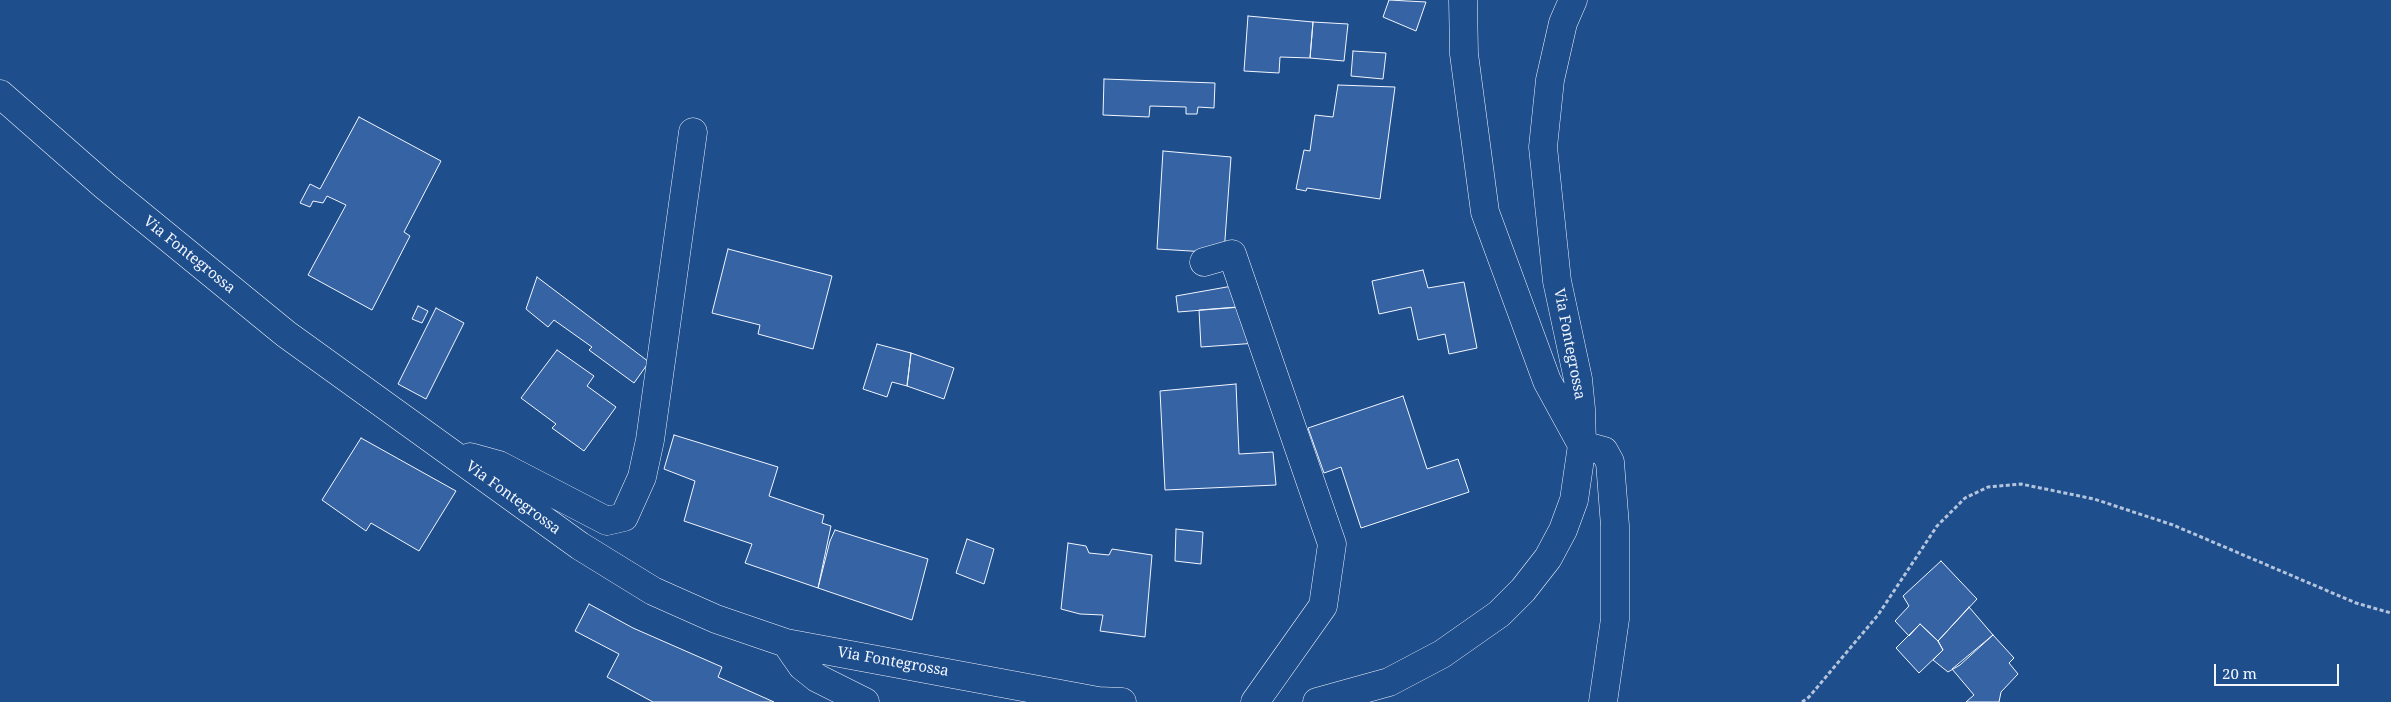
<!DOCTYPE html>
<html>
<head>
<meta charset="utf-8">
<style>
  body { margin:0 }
  #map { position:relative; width:2391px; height:702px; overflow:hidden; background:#1f4e8c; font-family:"Noto Serif",serif }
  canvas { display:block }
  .scale { position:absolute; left:2214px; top:664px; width:125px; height:22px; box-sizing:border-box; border:2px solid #f2f6ff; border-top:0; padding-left:6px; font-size:15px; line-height:18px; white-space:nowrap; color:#f2f6ff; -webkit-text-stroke:4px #1f4e8c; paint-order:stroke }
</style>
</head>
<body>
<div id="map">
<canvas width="2391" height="702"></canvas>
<div class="scale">20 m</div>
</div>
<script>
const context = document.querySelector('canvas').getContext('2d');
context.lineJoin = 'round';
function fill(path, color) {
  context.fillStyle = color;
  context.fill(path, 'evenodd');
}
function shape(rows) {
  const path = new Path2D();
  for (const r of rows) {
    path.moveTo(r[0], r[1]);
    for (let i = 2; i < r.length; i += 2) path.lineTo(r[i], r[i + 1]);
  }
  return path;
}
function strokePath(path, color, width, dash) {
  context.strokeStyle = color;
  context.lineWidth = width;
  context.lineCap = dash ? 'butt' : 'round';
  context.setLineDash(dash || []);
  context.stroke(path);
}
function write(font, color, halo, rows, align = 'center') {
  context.font = font + ' "Noto Serif",serif';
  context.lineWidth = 4;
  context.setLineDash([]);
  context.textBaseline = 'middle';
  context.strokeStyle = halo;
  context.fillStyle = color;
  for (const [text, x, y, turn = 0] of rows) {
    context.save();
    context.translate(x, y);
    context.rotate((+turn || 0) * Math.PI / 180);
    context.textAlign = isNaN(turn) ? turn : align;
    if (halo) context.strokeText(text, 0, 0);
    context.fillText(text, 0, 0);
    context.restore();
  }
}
const building = shape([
  [1389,0,1426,2,1416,31,1383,17,1389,0],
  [1248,16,1313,22,1310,58,1280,57,1279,73,1244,71,1248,16],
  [1313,22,1348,24,1344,61,1310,58,1313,22],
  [1353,51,1386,53,1383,79,1351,76,1353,51],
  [1104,79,1215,83,1214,108,1198,107,1197,114,1186,114,1186,107,1150,106,1149,117,1103,115,1104,79],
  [1338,85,1395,87,1380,199,1307,188,1306,191,1296,189,1304,150,1310,151,1315,115,1333,117,1338,85],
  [359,117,441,161,404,232,410,236,372,310,308,275,346,205,327,196,323,203,313,201,310,207,300,203,310,184,320,189,359,117],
  [1163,151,1231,157,1224,253,1157,249,1163,151],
  [728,249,832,276,813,349,758,334,760,325,712,313,728,249],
  [1423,270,1428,288,1464,282,1477,348,1449,354,1445,334,1418,340,1411,307,1379,314,1372,281,1423,270],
  [537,277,649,362,634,383,589,350,592,347,554,320,548,327,526,309,537,277],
  [1238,285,1241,307,1178,312,1176,296,1238,285],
  [418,306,428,311,422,323,412,319,418,306],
  [1250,306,1257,343,1201,347,1199,310,1250,306],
  [436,308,464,323,426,399,398,384,436,308],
  [877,344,911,353,907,386,892,382,887,397,863,389,877,344],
  [557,350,594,376,587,386,616,407,584,451,552,428,556,424,521,398,557,350],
  [911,353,954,368,944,399,907,386,911,353],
  [1236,384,1239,454,1273,452,1276,485,1165,490,1160,391,1236,384],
  [1403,396,1427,469,1458,459,1469,492,1361,528,1341,467,1324,473,1308,428,1403,396],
  [674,435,778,467,769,496,824,515,822,523,831,526,818,588,745,563,752,544,684,521,695,481,664,469,674,435],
  [361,438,456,491,419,551,371,523,366,531,322,500,361,438],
  [1176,529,1203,532,1201,564,1175,561,1176,529],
  [835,530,928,559,912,620,818,588,830,541,835,530],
  [967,539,994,549,984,584,956,573,967,539],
  [1068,543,1086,546,1089,553,1109,555,1112,549,1152,555,1145,637,1100,631,1103,615,1080,614,1061,609,1068,543],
  [1941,561,1977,599,1938,641,1920,624,1909,636,1895,621,1909,606,1903,596,1941,561],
  [589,604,633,628,722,667,718,677,774,702,653,702,607,677,619,654,575,631,589,604],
  [1969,607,1993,635,1960,665,1948,672,1933,660,1943,650,1938,641,1969,607],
  [1920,624,1938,641,1943,650,1919,673,1896,648,1920,624],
  [1993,635,2014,658,2009,663,2018,674,2001,692,1999,702,1966,702,1974,695,1952,669,1993,635]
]);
fill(building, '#3563a3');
strokePath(building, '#f2f6ff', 1);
const minor = shape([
  [1463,0,1464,54,1485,212,1547,381,1582,445,1604,451,1610,462,1615,526,1615,619,1603,702],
  [0,94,105,186,286,334,580,546,653,591,716,619,786,643,1098,701,1122,702],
  [1204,262,1232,254,1332,544,1323,606,1255,702],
  [470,457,499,465,607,521,624,517,642,477,650,440,693,132],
  [786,643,802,666,817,678,865,702],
  [1317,702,1389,682,1442,654,1499,614,1523,590,1548,558,1563,530,1574,500,1582,445,1581,409,1578,379,1557,281,1543,147,1550,80,1563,23,1573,0]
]);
strokePath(minor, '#f2f6ff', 29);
strokePath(shape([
  [1802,702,1809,697,1878,615,1937,526,1965,498,1988,487,2021,484,2094,499,2173,525,2356,603,2391,613]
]), '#b3c4dc', 3, [4, 2.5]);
strokePath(minor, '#1f4e8c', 28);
write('15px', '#f2f6ff', '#1f4e8c', [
  ["Via Fontegrossa",189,255,39],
  ["Via Fontegrossa",1569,344,79],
  ["Via Fontegrossa",513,498,36],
  ["Via Fontegrossa",893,662,10]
]);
</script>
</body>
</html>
